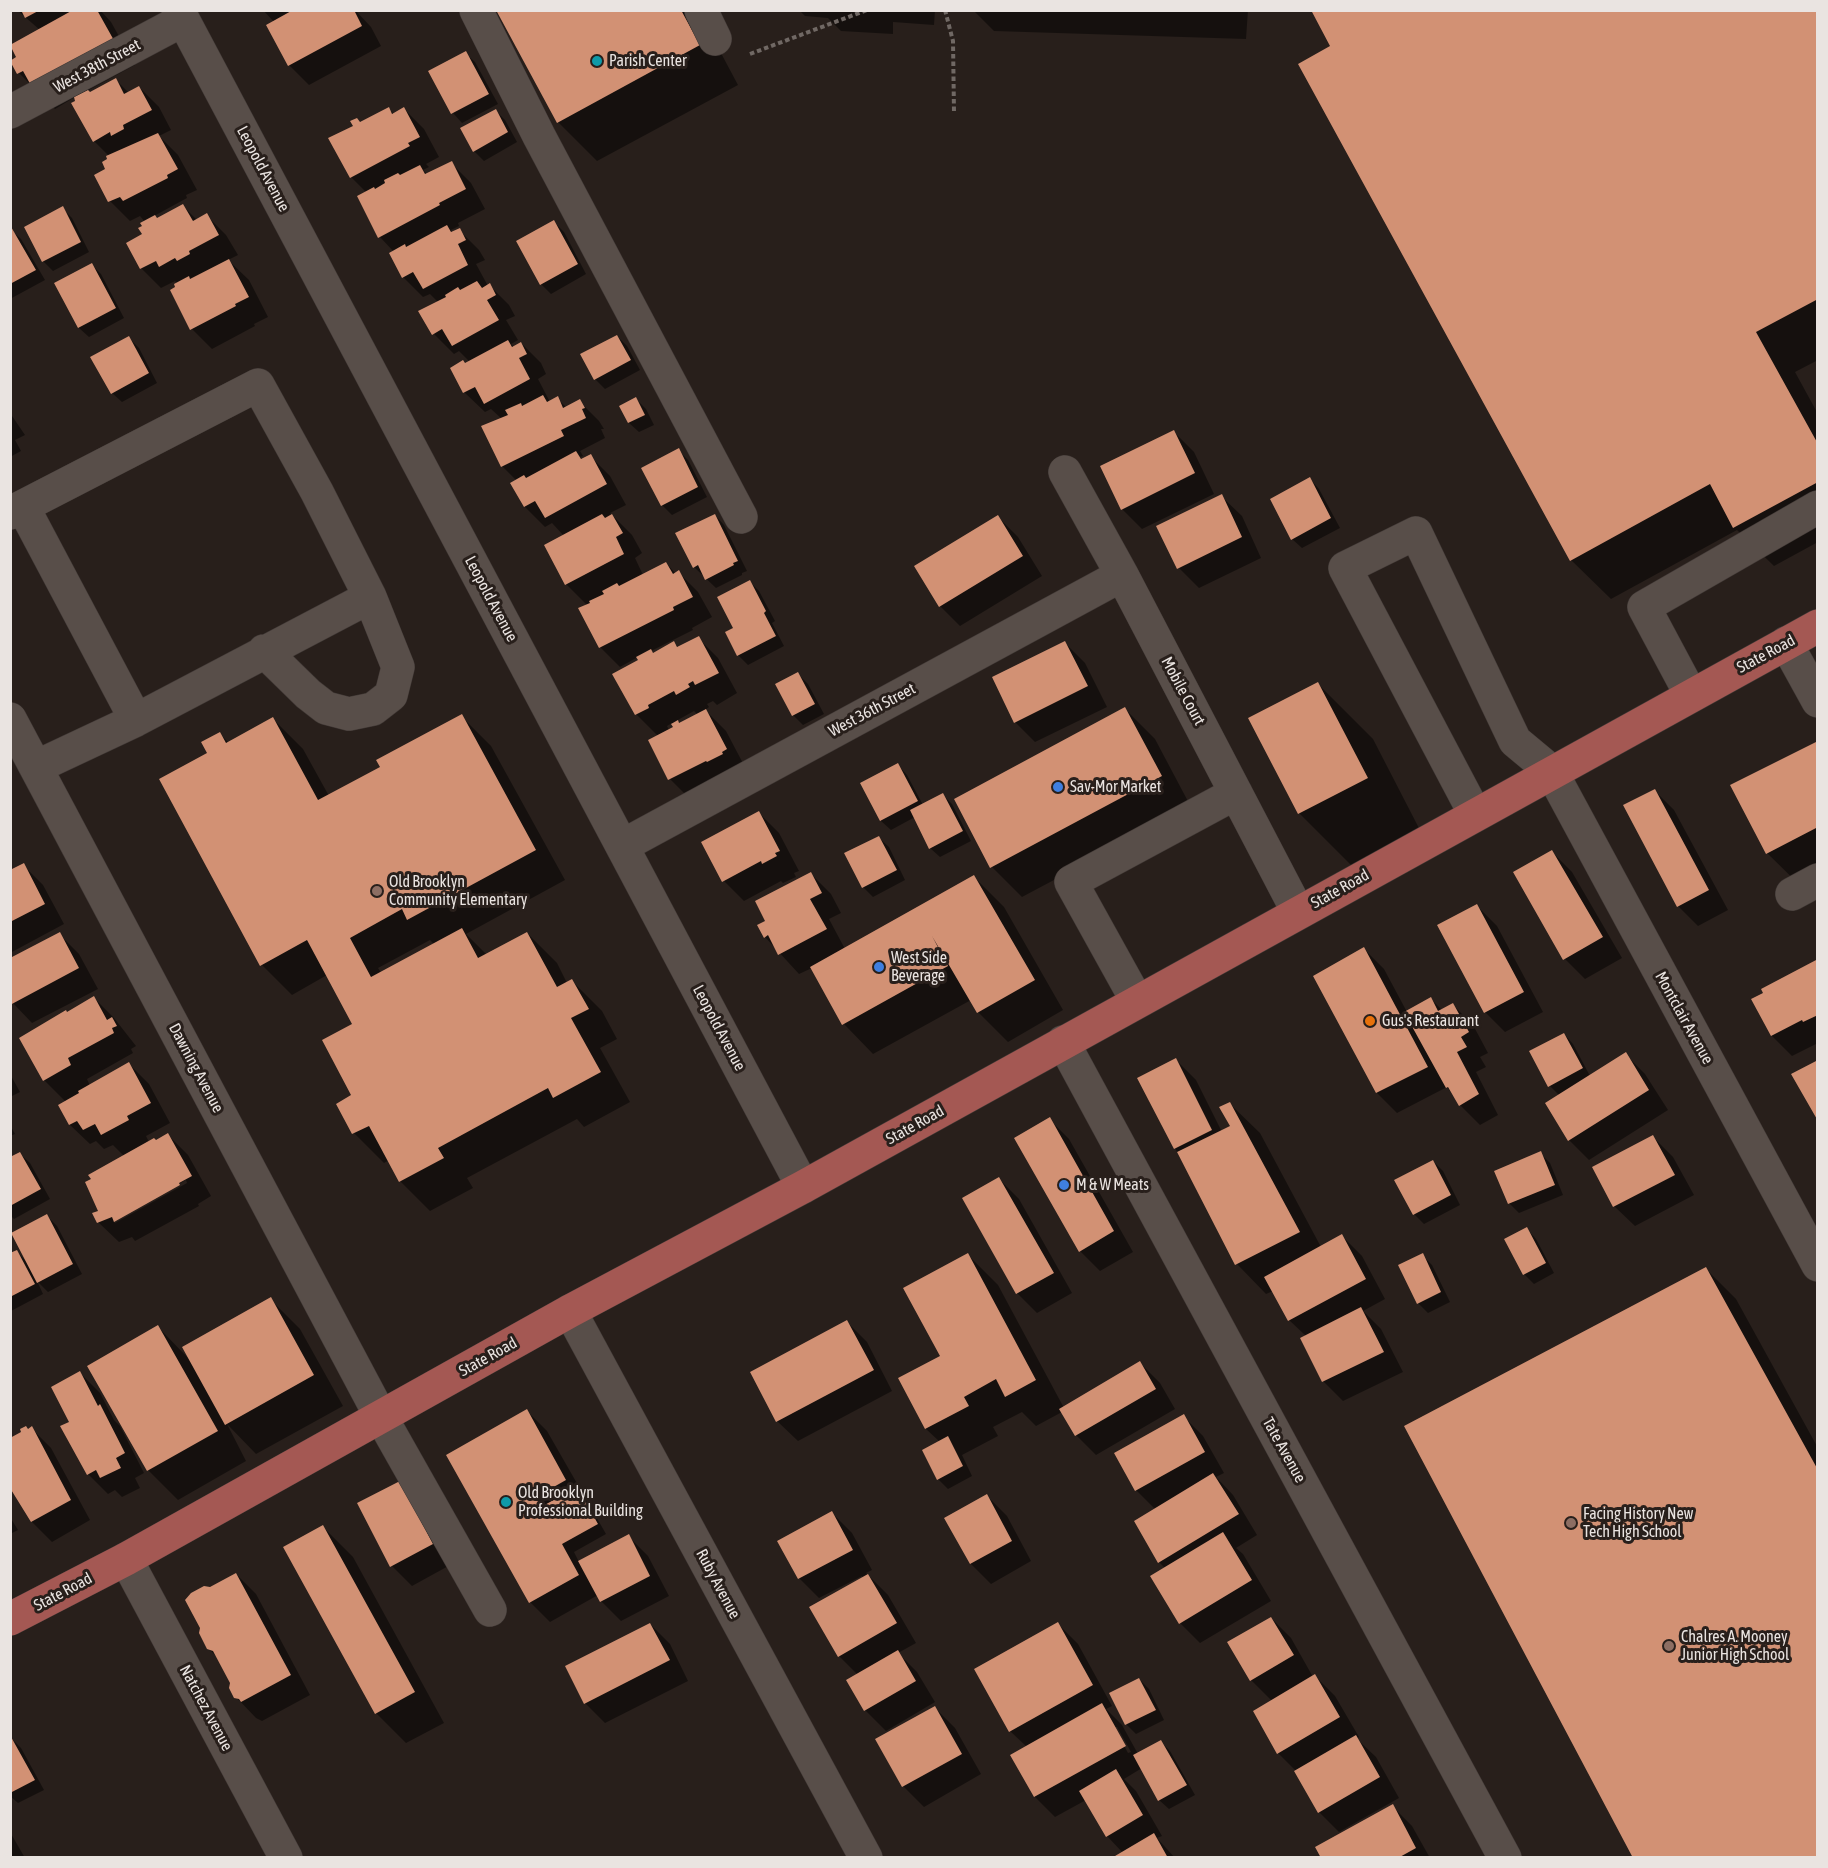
<!DOCTYPE html>
<html>
<head>
<meta charset="utf-8">
<style>
  body { margin:0 }
  #map { position:relative; width:1828px; height:1868px; overflow:hidden; background:#281f1b; font-family:"Asap Condensed",sans-serif }
  canvas { display:block }
  .frame { position:absolute; inset:0; border:12px solid #eae4e1; pointer-events:none }
</style>
</head>
<body>
<div id="map">
<canvas width="1828" height="1868"></canvas>
<div class="frame"></div>
</div>
<script>
const context = document.querySelector('canvas').getContext('2d');
context.lineJoin = 'round';
function fill(path, color) {
  context.fillStyle = color;
  context.fill(path, 'evenodd');
}
function shape(rows) {
  const path = new Path2D();
  for (const r of rows) {
    path.moveTo(r[0], r[1]);
    for (let i = 2; i < r.length; i += 2) path.lineTo(r[i], r[i + 1]);
  }
  return path;
}
function strokePath(path, color, width, dash) {
  context.strokeStyle = color;
  context.lineWidth = width;
  context.lineCap = dash ? 'butt' : 'round';
  context.setLineDash(dash || []);
  context.stroke(path);
}
function write(font, color, halo, rows, align = 'center') {
  context.font = font + ' "Asap Condensed",sans-serif';
  context.lineWidth = 6;
  context.setLineDash([]);
  context.textBaseline = 'middle';
  context.strokeStyle = halo;
  context.fillStyle = color;
  for (const [text, x, y, turn = 0] of rows) {
    context.save();
    context.translate(x, y);
    context.rotate((+turn || 0) * Math.PI / 180);
    context.textAlign = isNaN(turn) ? turn : align;
    if (halo) context.strokeText(text, 0, 0);
    context.fillText(text, 0, 0);
    context.restore();
  }
}
fill(shape([
  [17,10,100,10,111,22,135,65,87,91,90,94,116,80,129,93,139,87,159,107,171,130,159,136,178,155,197,190,186,195,187,198,154,216,157,219,183,206,197,220,206,215,226,235,238,255,228,260,249,280,268,317,254,324,255,326,212,349,192,329,172,291,178,284,175,281,161,288,141,268,145,222,140,216,130,221,110,201,107,169,109,156,94,141,75,97,55,109,19,73,18,58,40,30],
  [263,10,355,10,371,27,381,46,309,85,289,65,274,22],
  [498,10,698,10,738,85,597,161,558,122],
  [799,10,935,10,934,25,893,22,893,34,841,31,828,18,805,16],
  [973,10,1248,10,1246,39,994,31],
  [1818,10,1818,360,1795,372,1818,414,1818,542,1774,566,1737,530,1611,599,1571,560,1332,47],
  [465,53,475,62,498,104,462,123,453,113,430,71],
  [388,109,394,114,404,109,424,129,439,157,426,164,429,167,423,170,428,175,451,163,471,183,485,209,458,223,459,226,451,230,453,233,459,230,479,250,485,260,476,264,488,286,489,285,509,305,515,316,506,320,518,340,511,344,514,347,521,343,541,363,546,374,538,379,550,402,557,398,567,408,579,401,599,421,604,429,601,429,605,438,580,451,583,456,580,457,583,460,590,456,610,476,626,505,610,513,632,535,642,553,635,558,643,575,666,563,676,574,678,572,698,592,712,617,692,628,693,630,651,651,654,654,674,643,679,648,698,638,718,658,737,693,717,705,713,701,707,704,709,707,705,710,726,731,746,769,690,799,670,779,650,740,658,736,636,714,640,661,638,657,620,667,600,647,587,605,566,584,564,536,552,523,545,527,525,507,512,484,517,481,502,466,502,419,491,409,485,412,464,392,466,365,470,362,459,351,454,354,434,334,420,311,439,303,430,294,423,297,403,277,394,252,380,237,366,192,351,177,361,124],
  [694,711,698,715,680,724,676,721],
  [672,723,675,727,669,730,667,726],
  [496,111,505,120,517,142,484,161,474,151],
  [62,208,72,218,89,252,53,271,43,261],
  [554,222,564,232,586,274,551,294,541,284],
  [10,229,21,239,45,280,10,299],
  [92,265,101,274,124,318,89,337,79,328,56,284],
  [617,336,627,346,640,370,605,389,595,379,582,355],
  [129,338,139,348,157,383,122,402,112,393],
  [636,399,646,409,654,425,639,432,629,423,621,407],
  [10,413,25,435,15,440,21,451,10,457],
  [1174,432,1194,452,1214,494,1142,529,1122,509],
  [678,450,688,460,707,497,672,515,663,506,643,469],
  [1310,479,1319,489,1340,528,1302,548,1292,539],
  [1221,496,1242,516,1261,558,1199,588,1179,568],
  [715,515,724,525,747,571,742,573,742,575,716,588,694,567],
  [998,517,1018,537,1042,576,960,626,940,606],
  [750,582,759,591,775,621,772,623,784,646,748,665,738,655,727,632,735,628],
  [1065,643,1085,663,1107,707,1035,742,1015,722],
  [798,674,808,684,824,714,803,725,793,715,777,685],
  [1318,684,1373,739,1422,834,1354,868,1299,813],
  [1125,709,1155,739,1191,807,1022,897,992,867],
  [461,716,491,746,565,880,466,934,487,955,527,933,557,963,567,983,572,981,602,1011,617,1039,600,1048,630,1102,584,1127,577,1119,467,1178,473,1188,430,1211,400,1181,389,1160,384,1163,354,1133,338,1104,353,1096,354,1025,327,975,292,995,262,965,209,753,220,734,229,743,273,719,303,749,329,796,382,767],
  [430,940,435,945,382,974,378,968],
  [1818,742,1818,903,1767,853],
  [898,765,907,775,923,805,943,795,952,804,971,841,940,857,930,848,915,817,891,830,881,821,862,783],
  [1654,790,1674,810,1728,910,1698,926,1678,906],
  [759,813,779,833,799,871,794,873,796,877,783,883,781,881,744,901,724,881],
  [879,838,889,847,905,880,873,897,863,887],
  [1552,852,1572,872,1622,958,1585,979,1565,959],
  [23,865,43,885,64,924,10,953,10,867,13,870],
  [811,874,831,894,841,913,829,919,845,949,974,877,1004,907,1063,1010,1008,1042,978,1012,971,1000,873,1054,844,1024,812,968,799,974,765,937,767,922],
  [1477,906,1497,926,1543,1012,1505,1032,1485,1012],
  [59,934,79,954,98,989,32,1023,10,1000,10,962],
  [1364,949,1384,969,1407,1012,1431,999,1442,1010,1453,1005,1473,1025,1488,1053,1480,1057,1486,1067,1476,1072,1498,1115,1480,1125,1460,1105,1447,1087,1397,1113,1377,1093,1315,976],
  [1818,961,1818,1043,1792,1056,1772,1036,1753,1000],
  [94,998,114,1018,136,1046,131,1049,133,1053,87,1079,90,1086,129,1064,149,1084,170,1123,146,1136,149,1142,156,1141,168,1135,188,1155,211,1196,198,1204,199,1206,135,1241,132,1237,119,1242,98,1222,99,1211,124,1156,113,1145,104,1149,96,1141,90,1144,70,1125,60,1106,66,1102,44,1080,67,1013],
  [186,1180,187,1183,115,1223,113,1221],
  [1564,1034,1573,1044,1590,1076,1625,1054,1645,1074,1668,1110,1589,1160,1569,1140,1559,1095,1550,1086],
  [1176,1060,1196,1080,1222,1132,1232,1127,1230,1104,1260,1133,1321,1247,1342,1236,1362,1256,1385,1299,1363,1311,1381,1329,1403,1372,1343,1401,1323,1381,1302,1338,1306,1336,1289,1320,1273,1291,1266,1294,1237,1264,1175,1148],
  [10,1074,20,1092,10,1097],
  [1049,1119,1069,1139,1133,1252,1100,1271,1080,1251],
  [10,1125,15,1134,10,1136],
  [1653,1137,1673,1157,1694,1195,1635,1226,1614,1206,1594,1168],
  [1540,1153,1550,1163,1563,1195,1519,1213,1509,1203],
  [20,1154,30,1163,50,1199,14,1219,10,1215,10,1159],
  [1433,1161,1443,1171,1460,1205,1424,1224,1414,1214],
  [999,1179,1019,1199,1072,1293,1037,1313,1017,1293],
  [47,1216,57,1226,82,1274,48,1292,37,1281,43,1294,11,1311,10,1254,16,1251,27,1262],
  [1527,1229,1536,1239,1554,1273,1534,1284,1524,1274,1506,1240],
  [968,1255,998,1285,1064,1408,1140,1363,1160,1383,1175,1409,1096,1455,1076,1435,1062,1412,1036,1426,1022,1412,993,1427,998,1436,962,1455,972,1476,948,1489,938,1479,940,1442,926,1429,900,1379,942,1356],
  [1422,1255,1432,1265,1450,1302,1428,1313,1418,1303],
  [1706,1269,1736,1299,1818,1448,1818,1858],
  [270,1299,300,1329,343,1406,256,1454,227,1424,246,1461,178,1500,148,1470,158,1327,190,1360],
  [847,1322,867,1342,892,1391,798,1441,777,1421],
  [80,1373,100,1393,114,1420,120,1426,144,1473,135,1478,140,1488,122,1497,115,1490,108,1494,88,1474],
  [527,1411,547,1431,606,1534,574,1552,579,1562,628,1536,648,1556,669,1596,621,1621,601,1601,598,1595,550,1622,530,1602],
  [1183,1416,1203,1436,1224,1473,1216,1477,1233,1495,1257,1535,1236,1548,1243,1554,1271,1601,1200,1643,1180,1623,1153,1577,1166,1569,1159,1562,1156,1510,1136,1490],
  [31,1428,51,1448,90,1520,52,1542,32,1522,10,1484,10,1448],
  [399,1483,452,1564,412,1586,392,1566],
  [987,1496,1007,1516,1031,1561,991,1584,971,1564,946,1519],
  [832,1513,852,1533,872,1570,866,1573,888,1595,916,1643,898,1653,917,1672,935,1702,886,1731,866,1711,848,1681,858,1675,839,1656,863,1578,862,1576,819,1598,799,1578],
  [10,1517,18,1530,10,1534],
  [323,1527,353,1557,444,1723,406,1743,376,1713,285,1548],
  [236,1574,256,1594,310,1695,262,1721,256,1718,236,1697,232,1682,218,1658,208,1648,210,1588],
  [1271,1618,1291,1638,1313,1677,1315,1676,1335,1696,1359,1737,1357,1739,1376,1757,1399,1798,1339,1832,1319,1812,1296,1771,1278,1753,1272,1701,1251,1680],
  [650,1624,670,1644,688,1681,605,1723,585,1703],
  [1058,1624,1078,1644,1112,1706,1106,1709,1122,1725,1138,1754,1161,1742,1170,1751,1195,1795,1169,1809,1159,1800,1142,1768,1124,1779,1136,1791,1162,1836,1157,1838,1175,1858,1118,1858,1123,1853,1107,1836,1086,1800,1055,1817,1035,1797,1012,1756,1027,1747,1010,1731],
  [1114,1727,1117,1727,1131,1752,1128,1753],
  [1139,1679,1149,1689,1164,1720,1136,1734,1126,1724],
  [935,1708,955,1728,981,1774,924,1807,904,1787,877,1740],
  [11,1738,21,1748,44,1790,18,1803,10,1796],
  [1392,1806,1412,1826,1430,1858,1323,1858],
  [10,1832,25,1858,10,1858]
]), '#0007');
fill(shape([
  [21,10,40,10,25,18],
  [73,10,97,10,116,44,33,89,23,71,17,74,10,61,16,57,10,45],
  [293,10,354,10,362,26,288,66,266,25],
  [496,10,681,10,700,45,557,123],
  [1311,10,1818,10,1818,299,1756,332,1818,444,1818,482,1733,528,1710,484,1570,561,1298,64,1330,46],
  [466,51,489,94,451,114,428,71],
  [116,78,124,94,139,86,152,110,123,125,124,129,111,136,110,132,93,142,71,103,75,101,74,97,88,90,90,92],
  [389,107,392,114,404,107,420,137,408,143,410,146,350,178,328,138,353,126,350,121,357,118,360,122],
  [496,109,508,132,473,152,460,128],
  [158,133,178,169,167,175,168,178,123,201,120,197,108,202,94,175,105,169,102,162,107,159,106,156],
  [452,161,466,189,439,203,440,205,378,238,357,196,374,187,375,189,385,183,384,180,398,173,400,175,420,165,425,174],
  [183,204,193,221,207,213,219,235,189,251,190,254,177,261,175,258,159,267,156,261,140,269,126,243,142,234,138,228,142,226,140,223,155,215,157,218],
  [63,206,81,242,42,262,24,227],
  [554,220,578,264,540,285,516,241],
  [10,225,36,270,10,284],
  [447,225,451,232,460,228,466,240,458,244,468,265,423,289,413,272,402,278,389,253,405,244,406,247],
  [229,259,249,297,235,304,236,306,190,330,170,290,175,287,174,284,189,276,190,279],
  [92,263,116,308,78,328,54,283],
  [477,281,482,288,490,283,496,295,487,300,499,320,452,346,442,329,432,335,418,311,446,297,445,295,458,287,460,290],
  [617,335,631,360,594,380,580,354],
  [129,336,149,373,111,394,90,357],
  [508,340,512,347,521,342,527,354,519,358,530,379,484,404,475,387,463,393,450,368,463,360,465,363],
  [543,395,547,402,558,396,563,408,580,399,585,408,582,409,586,418,561,430,564,436,501,467,481,426,508,415,505,410,521,403,522,406],
  [636,397,645,415,628,423,619,406],
  [1174,430,1195,473,1121,510,1100,466],
  [679,448,698,487,661,506,641,468],
  [576,451,581,459,591,454,607,484,545,518,535,501,524,507,510,483,524,475,526,478],
  [1310,477,1331,518,1291,540,1270,499],
  [1222,494,1242,537,1177,569,1156,526],
  [602,514,605,518,612,514,623,533,616,537,624,554,565,585,544,545],
  [715,514,738,561,733,563,734,565,705,580,698,565,693,568,675,533],
  [998,515,1023,556,939,607,914,566],
  [666,562,673,574,679,570,693,597,673,607,674,610,599,648,578,608,590,603,589,601,604,594,602,591,617,583,619,586],
  [750,580,766,611,764,613,776,636,737,656,725,632,733,628,717,597],
  [699,636,719,673,695,685,693,681,688,684,690,687,676,695,674,691,648,705,649,708,635,715,612,674,638,660,636,657,651,649,653,653,674,641,677,647],
  [1065,641,1088,686,1014,723,992,677],
  [798,672,815,704,792,716,775,684],
  [1318,682,1368,778,1298,814,1248,718],
  [1125,707,1162,776,990,868,954,799],
  [706,709,727,749,722,752,723,754,707,762,706,761,668,780,648,740,673,727,671,724,678,720,679,723],
  [462,714,536,850,407,920,402,909,350,938,371,977,462,928,478,958,527,932,557,987,572,979,589,1009,571,1018,601,1072,553,1098,548,1088,438,1148,444,1158,399,1182,369,1126,352,1134,336,1104,351,1095,322,1040,352,1024,307,940,260,966,159,779,207,753,201,742,220,732,226,743,273,717,318,800,380,767,376,760],
  [1818,741,1818,827,1766,854,1730,785],
  [898,763,918,801,880,821,860,783],
  [1655,789,1709,890,1677,907,1623,805],
  [943,793,963,831,929,849,910,810],
  [759,811,780,851,775,853,777,856,762,864,761,861,722,882,701,842],
  [879,836,897,870,862,888,844,853],
  [1552,850,1603,937,1563,960,1513,872],
  [24,863,45,904,10,922,10,870],
  [811,872,822,893,810,899,827,929,778,955,768,935,764,938,757,925,765,921,755,901],
  [974,875,1035,980,977,1013,932,936,948,966,842,1025,810,967],
  [1477,904,1524,992,1484,1013,1437,925],
  [60,932,79,968,10,1005,12,957],
  [1364,947,1428,1067,1376,1093,1313,976],
  [1818,959,1818,1015,1803,1022,1802,1020,1771,1036,1751,999,1763,993,1761,989],
  [94,996,107,1020,112,1017,117,1026,112,1028,114,1033,68,1058,71,1065,43,1081,19,1038,66,1010,67,1012],
  [1431,997,1438,1011,1453,1003,1469,1032,1461,1037,1467,1047,1457,1052,1479,1094,1459,1106,1448,1087,1446,1088,1404,1012],
  [1564,1033,1583,1068,1548,1087,1529,1051],
  [1626,1052,1649,1090,1568,1141,1545,1103],
  [1176,1058,1212,1130,1174,1149,1137,1078],
  [1818,1060,1818,1121,1791,1074],
  [129,1062,151,1103,127,1116,129,1120,101,1135,95,1124,83,1130,77,1121,69,1125,58,1105,79,1093,78,1091],
  [1230,1102,1300,1232,1235,1265,1177,1152,1230,1126,1219,1107],
  [1050,1117,1114,1231,1079,1252,1014,1138],
  [168,1133,192,1176,179,1183,180,1185,114,1222,112,1217,97,1223,92,1213,98,1211,85,1182,91,1179,88,1175,154,1138,156,1140],
  [1653,1135,1675,1175,1613,1207,1592,1167],
  [1541,1151,1555,1185,1508,1204,1494,1171],
  [20,1152,41,1189,10,1206,10,1157],
  [1433,1160,1451,1195,1413,1215,1394,1180],
  [999,1177,1054,1273,1016,1294,962,1198],
  [47,1214,73,1264,37,1283,11,1233],
  [1527,1227,1546,1263,1523,1275,1504,1239],
  [1342,1234,1366,1279,1288,1321,1264,1277],
  [17,1250,35,1284,10,1297,10,1253],
  [968,1253,1036,1380,1005,1397,996,1379,964,1397,969,1406,925,1429,898,1378,940,1356,903,1288],
  [1423,1253,1441,1292,1417,1304,1398,1265],
  [1706,1267,1818,1470,1818,1858,1633,1858,1404,1426],
  [271,1297,314,1375,225,1425,182,1347],
  [1361,1307,1384,1352,1322,1382,1300,1338],
  [847,1320,874,1370,776,1422,750,1372],
  [158,1325,218,1431,147,1471,87,1366],
  [1140,1361,1156,1389,1075,1436,1059,1409],
  [80,1371,98,1406,100,1404,125,1453,116,1458,121,1468,100,1478,96,1470,87,1475,60,1426,69,1422,51,1387],
  [527,1409,566,1480,536,1497,541,1507,577,1487,598,1524,562,1544,579,1575,529,1603,446,1455],
  [1184,1414,1205,1452,1135,1491,1114,1453],
  [26,1426,28,1429,32,1426,71,1500,31,1522,10,1488,12,1445,10,1438,21,1432,20,1429],
  [948,1436,963,1466,937,1480,922,1450],
  [1213,1473,1239,1514,1158,1563,1134,1521],
  [400,1481,433,1544,390,1567,357,1503],
  [987,1494,1012,1541,970,1564,944,1518],
  [832,1511,853,1550,798,1579,777,1541],
  [323,1525,415,1692,375,1714,283,1547],
  [1223,1532,1252,1580,1179,1624,1150,1576],
  [629,1534,650,1576,600,1602,578,1561],
  [236,1573,291,1675,241,1702,239,1699,234,1698,229,1688,230,1683,213,1651,207,1649,199,1633,200,1628,185,1600,191,1593,204,1586,210,1587],
  [868,1574,897,1623,838,1657,809,1607],
  [1271,1617,1294,1655,1250,1681,1227,1642],
  [1058,1622,1093,1685,1009,1732,974,1669],
  [650,1623,670,1660,584,1704,565,1666],
  [898,1650,916,1681,864,1711,846,1680],
  [1315,1674,1340,1717,1277,1754,1253,1711],
  [1139,1678,1156,1710,1125,1725,1109,1693],
  [1102,1703,1126,1746,1034,1797,1010,1755],
  [935,1706,962,1754,902,1787,875,1739],
  [10,1735,35,1780,10,1793],
  [1356,1735,1380,1777,1318,1813,1294,1771],
  [1161,1740,1187,1785,1158,1801,1133,1755],
  [1116,1769,1143,1815,1106,1837,1079,1791],
  [1393,1804,1416,1848,1398,1858,1321,1858,1315,1847],
  [1154,1833,1168,1858,1116,1858,1115,1856]
]), '#d29174');
const minor = shape([
  [178,10,803,1187],
  [476,10,539,136,741,517],
  [701,10,715,39],
  [10,112,183,20],
  [1065,472,1122,575,1298,912],
  [23,507,136,720],
  [10,513,258,385,317,492,370,597,136,720,36,767],
  [1786,643,1818,701],
  [264,651,308,694,326,708,349,714,373,709,391,695,398,667,370,597],
  [1691,695,1644,607,1818,507],
  [10,719,381,1417,490,1610],
  [1475,814,1345,568,1416,533,1515,741,1551,771,1818,1265],
  [622,846,1122,575],
  [1792,894,1818,880],
  [1137,1001,1071,882,1236,793],
  [1063,1042,1505,1858],
  [570,1311,866,1858],
  [126,1559,286,1858]
]);
const major = shape([
  [10,1619,126,1559,570,1311,803,1187,1818,626]
]);
strokePath(minor, '#413936', 34);
strokePath(major, '#413936', 34);
strokePath(shape([
  [945,10,953,41,954,113],
  [750,54,867,10]
]), '#706864', 4, [4.5, 3]);
strokePath(minor, '#584e49', 33);
strokePath(major, '#a45853', 33);
for (const [x, y, r, color] of [
  [597,61,6,"#0f9aa8"],
  [1058,787,6,"#3f7fe0"],
  [377,891,6,"#8d6e63"],
  [879,967,6,"#3f7fe0"],
  [1370,1021,6,"#e8710a"],
  [1064,1185,6,"#3f7fe0"],
  [506,1502,6,"#0f9aa8"],
  [1571,1523,6,"#8d6e63"],
  [1669,1646,6,"#8d6e63"]
]) {
  const dot = new Path2D();
  dot.arc(x, y, r, 0, 2 * Math.PI);
  context.fillStyle = color;
  context.fill(dot);
  strokePath(dot, '#281f1b', 2);
}
write('16px', '#eae4e1', '#281f1b', [
  ["Parish Center",609,61],
  ["Sav-Mor Market",1070,787],
  ["Old Brooklyn",389,882],
  ["Community Elementary",389,900],
  ["West Side",891,958],
  ["Beverage",891,976],
  ["Gus's Restaurant",1382,1021],
  ["M & W Meats",1076,1185],
  ["Old Brooklyn",518,1493],
  ["Professional Building",518,1511],
  ["Facing History New",1583,1514],
  ["Tech High School",1583,1532],
  ["Chalres A. Mooney",1681,1637],
  ["Junior High School",1681,1655]
], 'left');
write('16px', '#eae4e1', '#281f1b', [
  ["West 38th Street",97,66,-28],
  ["Leopold Avenue",263,169,62],
  ["Leopold Avenue",491,599,62],
  ["State Road",1766,654,-28],
  ["Mobile Court",1183,691,62],
  ["West 36th Street",872,710,-28],
  ["State Road",1340,889,-29],
  ["Montclair Avenue",1684,1018,61],
  ["Leopold Avenue",719,1028,62],
  ["Dawning Avenue",196,1068,62],
  ["State Road",915,1125,-29],
  ["State Road",488,1357,-29],
  ["Tate Avenue",1284,1450,61],
  ["Ruby Avenue",718,1584,62],
  ["State Road",63,1592,-28],
  ["Natchez Avenue",206,1708,62]
]);
</script>
</body>
</html>
